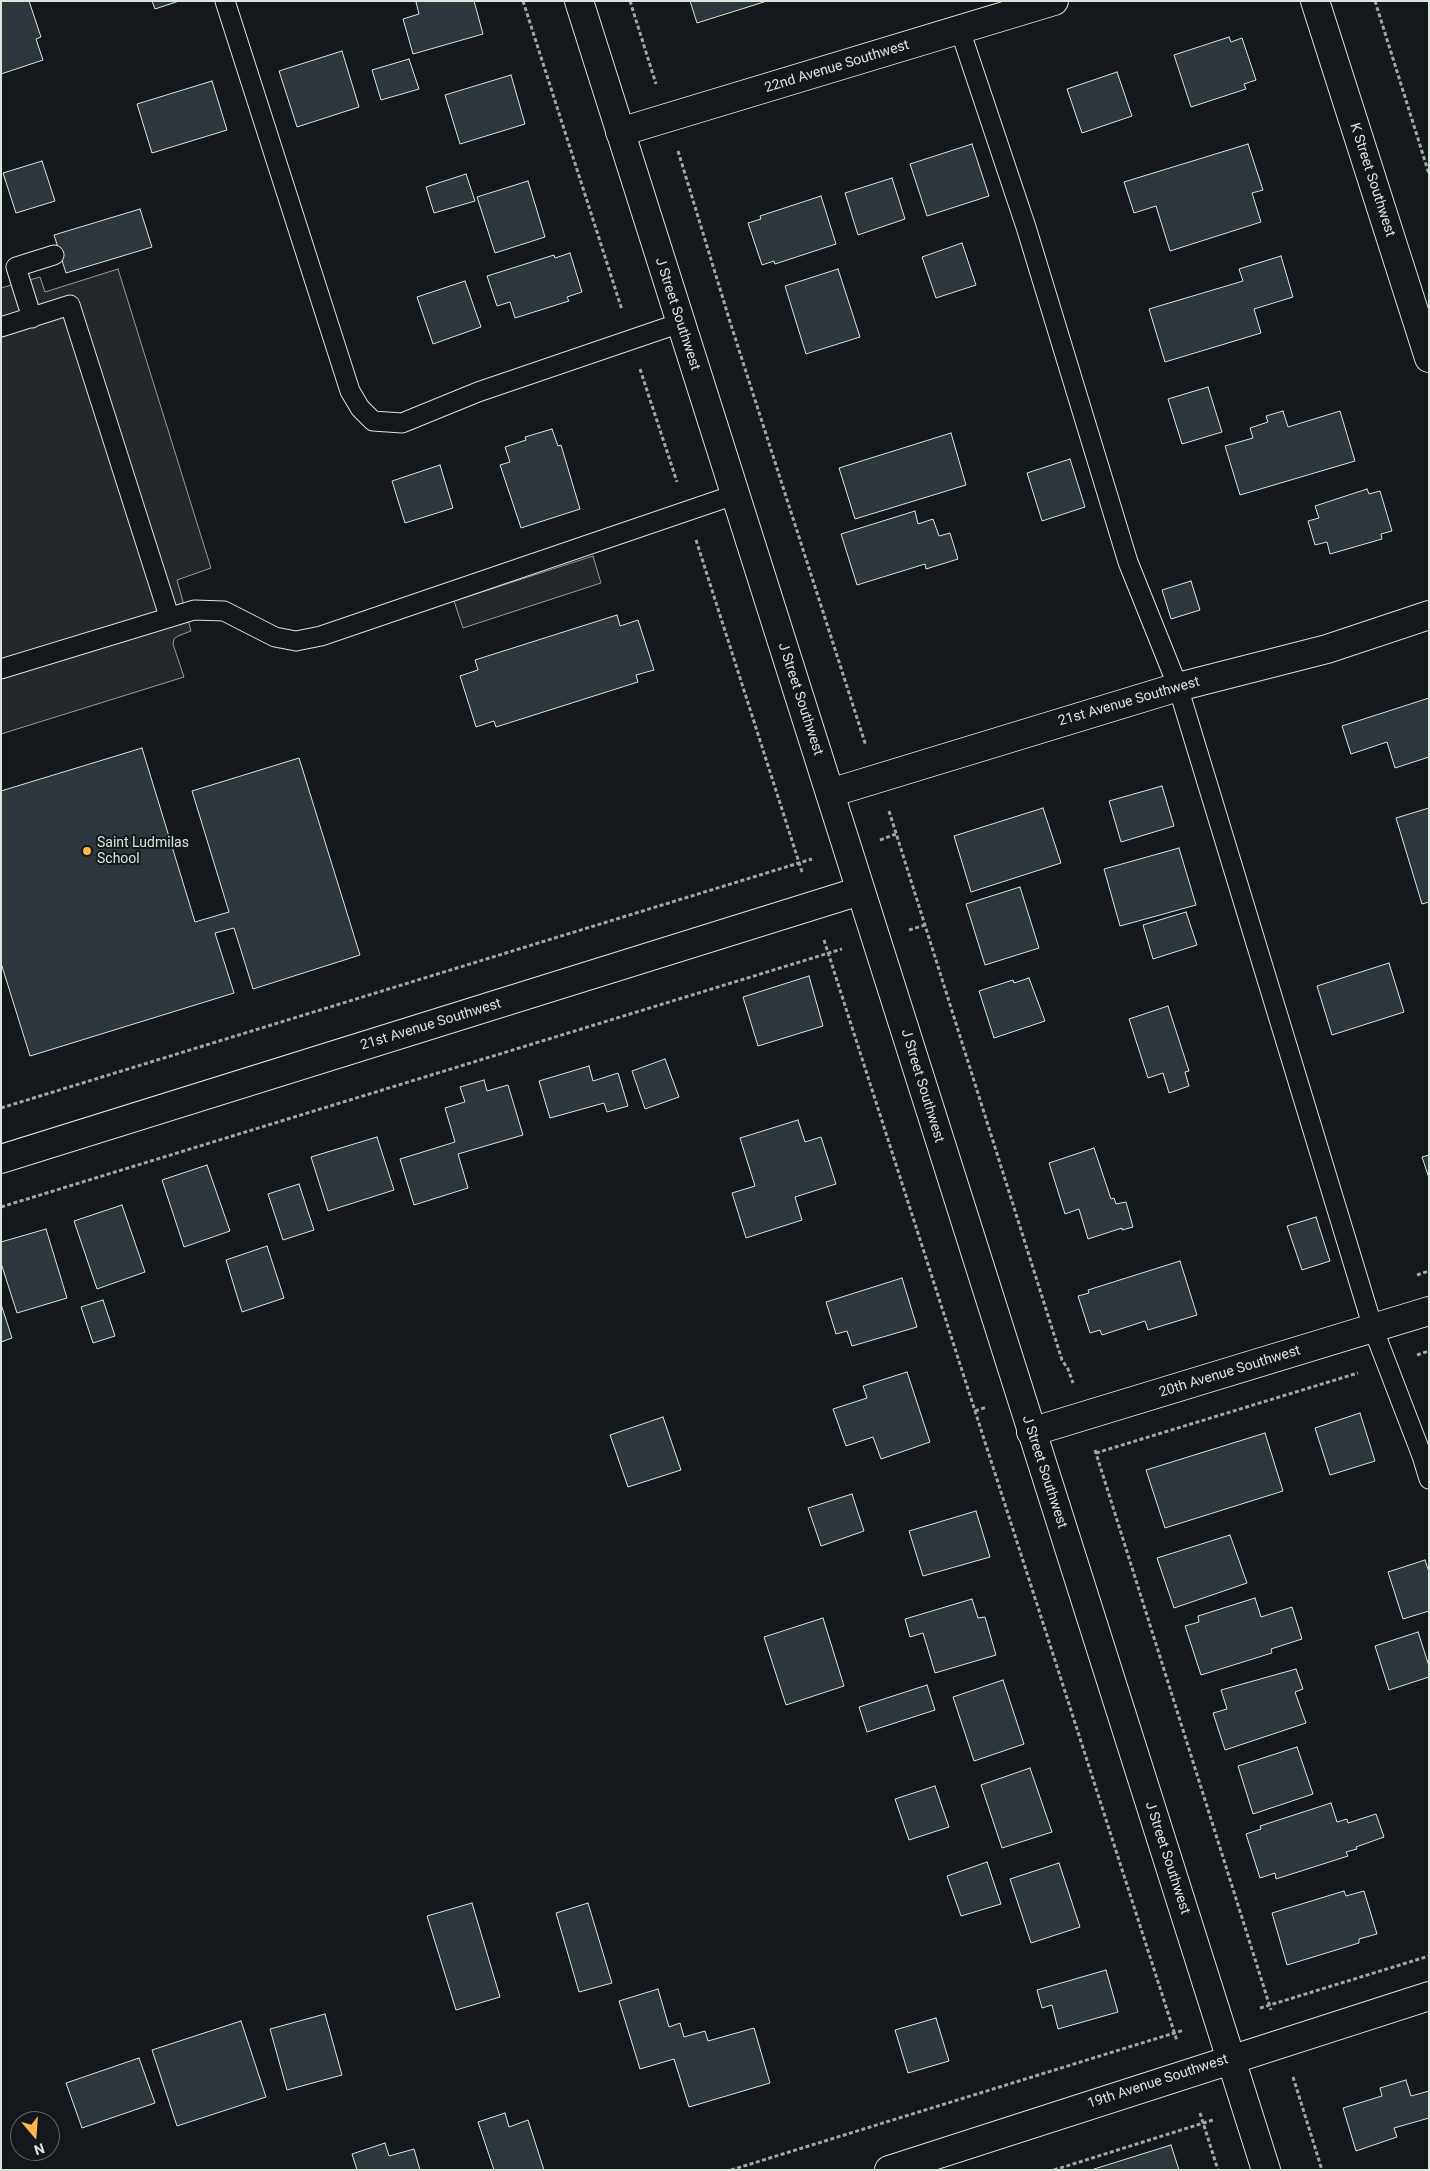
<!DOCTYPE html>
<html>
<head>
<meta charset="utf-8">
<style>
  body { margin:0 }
  #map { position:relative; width:1430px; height:2171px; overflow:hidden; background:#14181c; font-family:Roboto,sans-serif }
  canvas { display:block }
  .frame { position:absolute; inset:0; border:2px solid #d8e6dc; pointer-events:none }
  .north { position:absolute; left:10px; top:2111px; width:50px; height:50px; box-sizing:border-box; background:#14181c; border:1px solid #626a69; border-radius:50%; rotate:162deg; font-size:14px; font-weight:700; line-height:20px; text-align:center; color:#d8e6dc }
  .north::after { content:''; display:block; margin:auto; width:18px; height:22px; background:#ffb74d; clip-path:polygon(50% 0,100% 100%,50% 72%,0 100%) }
</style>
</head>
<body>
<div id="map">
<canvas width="1430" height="2171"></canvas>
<div class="frame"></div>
<div class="north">N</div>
</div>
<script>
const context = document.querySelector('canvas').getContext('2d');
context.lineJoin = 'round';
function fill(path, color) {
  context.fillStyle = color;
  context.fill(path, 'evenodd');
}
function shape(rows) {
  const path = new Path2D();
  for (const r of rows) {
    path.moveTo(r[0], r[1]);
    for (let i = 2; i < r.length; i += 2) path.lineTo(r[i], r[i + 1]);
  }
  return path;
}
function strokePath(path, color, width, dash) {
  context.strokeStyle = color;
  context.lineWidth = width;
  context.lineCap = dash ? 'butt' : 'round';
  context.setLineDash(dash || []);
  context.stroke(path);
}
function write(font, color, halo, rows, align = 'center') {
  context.font = font + ' Roboto,sans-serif';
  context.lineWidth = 4;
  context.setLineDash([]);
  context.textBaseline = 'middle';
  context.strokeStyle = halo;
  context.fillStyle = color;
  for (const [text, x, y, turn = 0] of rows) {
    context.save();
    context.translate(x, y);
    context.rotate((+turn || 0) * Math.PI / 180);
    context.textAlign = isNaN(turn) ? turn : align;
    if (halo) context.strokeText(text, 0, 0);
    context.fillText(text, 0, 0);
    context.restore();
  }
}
const parking = shape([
  [118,269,211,568,177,580,191,631,178,636,174,639,173,644,184,677,1,734,1,288,40,277,45,292,118,269],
  [593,556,601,583,463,628,454,601,593,556]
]);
fill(parking, '#24282b');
strokePath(parking, '#939e99', 1);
const building = shape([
  [1,1,29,1,41,37,36,39,43,60,1,74,1,1],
  [152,1,179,1,155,9,152,1],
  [420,1,474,1,483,34,413,54,403,19,419,14,416,2,420,1],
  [690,1,767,1,697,23,690,1],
  [1229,37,1231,42,1242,38,1256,80,1244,84,1246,89,1191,107,1174,55,1229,37],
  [342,51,359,107,297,127,279,71,342,51],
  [409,59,419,89,381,100,372,70,409,59],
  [1117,72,1132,116,1082,133,1067,89,1117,72],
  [511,75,525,124,460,144,445,95,511,75],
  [212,81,227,130,152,153,137,104,212,81],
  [972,144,989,196,927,216,910,164,972,144],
  [1248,144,1263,190,1252,193,1261,222,1170,251,1156,206,1134,213,1124,182,1248,144],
  [42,161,55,201,16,213,3,173,42,161],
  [466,174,475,201,434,213,426,187,466,174],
  [892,178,905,219,858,235,845,193,892,178],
  [528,181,545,237,495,253,477,197,528,181],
  [821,196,836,244,775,264,774,261,762,265,748,223,761,219,760,216,821,196],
  [140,209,152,247,66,273,54,235,140,209],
  [962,243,976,285,936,298,922,257,962,243],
  [570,253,582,292,567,297,569,301,515,318,510,302,497,306,487,276,554,255,555,258,570,253],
  [1281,256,1293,297,1254,309,1261,333,1165,362,1149,309,1243,281,1239,269,1281,256],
  [838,269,860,337,806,354,785,286,838,269],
  [465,281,481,327,433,344,417,297,465,281],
  [1208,387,1222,432,1182,444,1168,399,1208,387],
  [1283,411,1288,427,1340,411,1355,461,1240,495,1225,446,1253,438,1250,428,1268,422,1266,416,1283,411],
  [552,429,558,446,561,445,580,509,521,528,500,465,510,462,505,447,526,440,525,437,552,429],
  [951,433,966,485,855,519,839,468,951,433],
  [1070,459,1085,507,1042,521,1027,473,1070,459],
  [440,465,453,508,405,523,392,481,440,465],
  [1367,489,1369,494,1380,491,1392,531,1381,534,1382,539,1330,554,1327,542,1315,545,1308,521,1319,518,1315,506,1367,489],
  [915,511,918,524,933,519,939,536,950,533,958,559,926,569,925,564,857,585,841,534,915,511],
  [1191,581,1200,610,1171,619,1162,590,1191,581],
  [617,615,620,626,638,620,654,670,636,675,638,682,496,727,494,721,476,727,460,676,478,670,475,660,617,615],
  [1429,698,1429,757,1395,768,1387,742,1351,754,1342,726,1429,698],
  [142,748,195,922,229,912,192,791,299,758,360,955,253,989,234,928,215,933,234,993,30,1056,1,963,1,791,142,748],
  [1162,786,1174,826,1121,842,1109,801,1162,786],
  [1043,808,1061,863,971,892,954,836,1043,808],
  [1429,808,1429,902,1422,904,1396,818,1429,808],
  [1179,848,1196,905,1120,926,1104,869,1179,848],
  [1020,887,1039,948,985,965,966,904,1020,887],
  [1186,912,1197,945,1153,959,1143,925,1186,912],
  [1389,963,1404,1012,1332,1035,1317,986,1389,963],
  [809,976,823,1026,758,1046,743,997,809,976],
  [1029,978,1045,1021,994,1038,979,991,1013,980,1014,983,1029,978],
  [1168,1006,1189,1071,1185,1072,1189,1086,1169,1093,1163,1073,1148,1078,1129,1019,1168,1006],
  [665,1059,679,1097,645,1109,632,1071,665,1059],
  [589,1066,593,1081,618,1073,628,1106,607,1112,604,1103,550,1118,539,1081,589,1066],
  [484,1080,487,1091,508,1085,523,1135,458,1154,468,1188,414,1205,400,1159,455,1142,445,1108,465,1102,460,1087,484,1080],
  [798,1120,805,1142,821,1137,836,1184,795,1197,802,1220,746,1238,732,1193,755,1186,740,1138,798,1120],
  [377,1137,394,1190,328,1211,311,1157,377,1137],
  [1094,1148,1111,1199,1114,1198,1116,1204,1126,1202,1133,1227,1122,1230,1122,1228,1088,1239,1079,1209,1065,1214,1049,1163,1094,1148],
  [1429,1155,1429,1178,1422,1157,1429,1155],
  [207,1165,230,1231,184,1247,162,1180,207,1165],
  [299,1184,314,1230,283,1240,268,1194,299,1184],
  [122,1205,145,1272,97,1289,74,1221,122,1205],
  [1316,1217,1330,1261,1302,1270,1287,1226,1316,1217],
  [46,1229,67,1298,17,1313,1,1263,1,1242,46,1229],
  [267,1246,284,1298,242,1312,226,1260,267,1246],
  [1180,1261,1197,1315,1148,1330,1145,1321,1102,1335,1100,1330,1090,1333,1078,1296,1089,1293,1088,1290,1180,1261],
  [902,1278,917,1327,852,1346,847,1331,836,1334,826,1302,902,1278],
  [103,1300,115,1336,93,1343,81,1307,103,1300],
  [1,1304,12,1338,1,1342,1,1304],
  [907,1372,930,1442,881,1459,873,1437,846,1446,833,1409,867,1398,863,1386,907,1372],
  [1360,1413,1375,1461,1330,1475,1315,1428,1360,1413],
  [663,1417,681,1470,628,1487,610,1435,663,1417],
  [1265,1433,1283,1491,1165,1528,1146,1470,1265,1433],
  [852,1494,864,1531,821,1546,808,1508,852,1494],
  [976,1511,990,1557,923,1576,909,1531,976,1511],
  [1230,1535,1247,1583,1174,1608,1157,1558,1230,1535],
  [1425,1560,1429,1572,1429,1611,1403,1619,1388,1572,1425,1560],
  [1255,1598,1261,1617,1292,1607,1302,1639,1271,1649,1272,1653,1201,1675,1185,1626,1199,1622,1198,1616,1255,1598],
  [972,1599,978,1618,985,1617,996,1655,935,1673,923,1633,910,1637,905,1619,972,1599],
  [823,1618,844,1686,786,1705,764,1637,823,1618],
  [1418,1632,1429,1666,1429,1677,1389,1690,1375,1646,1418,1632],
  [1296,1669,1303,1689,1295,1692,1306,1723,1225,1750,1213,1713,1227,1709,1221,1690,1296,1669],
  [1003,1680,1024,1744,974,1761,953,1697,1003,1680],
  [927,1685,935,1710,867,1732,859,1707,927,1685],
  [1297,1747,1313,1794,1253,1814,1238,1766,1297,1747],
  [1030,1768,1052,1832,1002,1848,981,1785,1030,1768],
  [935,1786,949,1827,909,1840,895,1799,935,1786],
  [1331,1803,1337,1822,1347,1819,1348,1823,1376,1814,1384,1837,1356,1847,1357,1849,1346,1852,1348,1856,1276,1879,1275,1873,1260,1878,1246,1834,1261,1829,1260,1826,1331,1803],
  [987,1862,1001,1904,961,1916,947,1876,987,1862],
  [1059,1863,1080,1927,1031,1943,1010,1879,1059,1863],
  [1344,1891,1346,1896,1364,1891,1377,1934,1359,1939,1359,1943,1287,1965,1272,1913,1344,1891],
  [472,1903,500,1997,456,2010,427,1916,472,1903],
  [588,1903,612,1983,579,1992,556,1913,588,1903],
  [1106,1970,1118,2012,1058,2029,1052,2005,1042,2008,1037,1990,1106,1970],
  [658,1989,669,2027,680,2023,684,2037,705,2031,708,2041,754,2028,770,2083,689,2107,674,2059,640,2069,619,2001,658,1989],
  [325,2014,342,2075,287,2090,270,2029,325,2014],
  [936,2018,949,2061,908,2073,895,2030,936,2018],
  [241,2021,266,2097,177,2126,152,2050,241,2021],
  [139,2058,155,2103,82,2128,66,2083,139,2058],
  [1406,2080,1411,2096,1429,2091,1429,2118,1394,2128,1397,2137,1356,2151,1343,2108,1382,2096,1380,2088,1406,2080],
  [505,2113,509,2127,528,2120,544,2170,494,2170,478,2122,505,2113],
  [385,2143,389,2156,414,2149,420,2170,357,2170,352,2154,385,2143],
  [1171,2145,1179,2170,1091,2170,1171,2145]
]);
fill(building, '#2c363c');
strokePath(building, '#d8e6dc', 1);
const lane = shape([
  [225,1,350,391,360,408,373,421,402,423,478,392,680,323],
  [960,30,1026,227,1128,562,1178,687,1373,1328,1422,1456,1429,1479],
  [32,318,16,267,54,255],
  [1,327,70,305,169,616],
  [1,669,194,610,224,611,275,637,296,641,321,636,734,495]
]);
const street = shape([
  [1315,1,1429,358],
  [620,132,1054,1],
  [830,793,1178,687,1327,649,1429,615],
  [1,1159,860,891],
  [1031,1432,1429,1311],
  [889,2170,1429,1996]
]);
const secondary = shape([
  [579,1,1266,2170]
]);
strokePath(lane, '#d8e6dc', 21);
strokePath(street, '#d8e6dc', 30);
strokePath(secondary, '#d8e6dc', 30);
strokePath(shape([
  [523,1,622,310],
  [630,1,656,84],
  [1375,1,1429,174],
  [678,151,731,325,866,746],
  [640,369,677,482],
  [696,540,802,872],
  [889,811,1062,1360,1068,1369,1073,1383],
  [880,840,896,834],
  [909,930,925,925],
  [824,940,1177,2041],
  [1,1108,812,859],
  [1,1207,842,949],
  [1417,1275,1429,1271],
  [1417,1355,1429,1351],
  [975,1411,987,1407],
  [1095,1450,1271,2010],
  [1096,1453,1358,1373],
  [1260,2008,1429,1956],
  [1293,2077,1322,2170],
  [1200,2113,1218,2170],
  [731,2170,1184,2030],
  [1054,2170,1213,2120]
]), '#9da8a2', 3, [4, 2.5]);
strokePath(lane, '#14181c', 19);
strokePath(street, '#14181c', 28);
strokePath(secondary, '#14181c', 28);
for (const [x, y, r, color] of [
  [87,851,5,"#ffb74d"]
]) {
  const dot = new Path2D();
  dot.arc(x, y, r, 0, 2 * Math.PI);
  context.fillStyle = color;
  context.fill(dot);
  strokePath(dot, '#14181c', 2);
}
write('14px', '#d8e6dc', '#14181c', [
  ["22nd Avenue Southwest",837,67,-17],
  ["K Street Southwest",1372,180,72],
  ["J Street Southwest",677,314,72],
  ["J Street Southwest",800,699,72],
  ["21st Avenue Southwest",1129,702,-16],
  ["21st Avenue Southwest",431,1025,-17],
  ["J Street Southwest",922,1086,73],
  ["20th Avenue Southwest",1230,1372,-17],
  ["J Street Southwest",1044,1472,72],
  ["J Street Southwest",1167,1858,72],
  ["19th Avenue Southwest",1158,2082,-18]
]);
write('14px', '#d8e6dc', '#14181c', [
  ["Saint Ludmilas",97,843],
  ["School",97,859]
], 'left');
</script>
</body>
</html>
